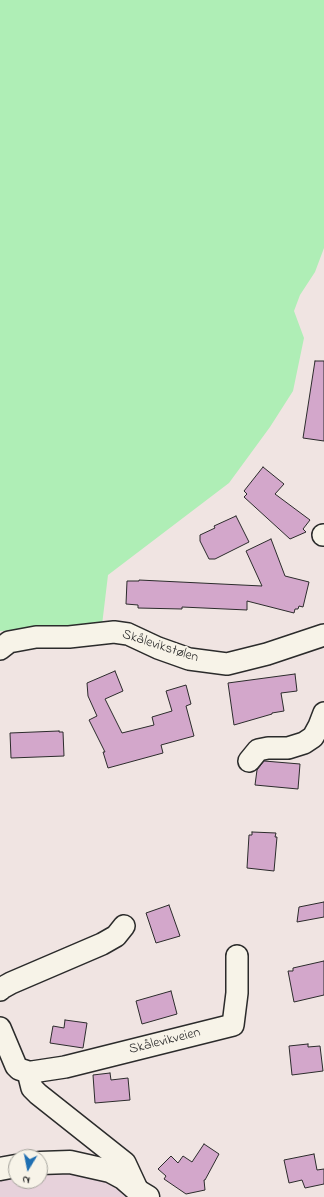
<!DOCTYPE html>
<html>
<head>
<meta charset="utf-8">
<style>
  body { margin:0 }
  #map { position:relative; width:324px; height:1197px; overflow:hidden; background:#f0e4e2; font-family:"Indie Flower",sans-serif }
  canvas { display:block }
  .north { position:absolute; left:8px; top:1149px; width:40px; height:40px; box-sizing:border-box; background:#f7f3e8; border:1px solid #a5a39c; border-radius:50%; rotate:190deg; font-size:11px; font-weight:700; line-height:16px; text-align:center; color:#2b2b2b }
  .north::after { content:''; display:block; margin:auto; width:14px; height:18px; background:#1f6fb2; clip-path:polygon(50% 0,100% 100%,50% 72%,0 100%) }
</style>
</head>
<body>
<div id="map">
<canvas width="324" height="1197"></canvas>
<div class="north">N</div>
</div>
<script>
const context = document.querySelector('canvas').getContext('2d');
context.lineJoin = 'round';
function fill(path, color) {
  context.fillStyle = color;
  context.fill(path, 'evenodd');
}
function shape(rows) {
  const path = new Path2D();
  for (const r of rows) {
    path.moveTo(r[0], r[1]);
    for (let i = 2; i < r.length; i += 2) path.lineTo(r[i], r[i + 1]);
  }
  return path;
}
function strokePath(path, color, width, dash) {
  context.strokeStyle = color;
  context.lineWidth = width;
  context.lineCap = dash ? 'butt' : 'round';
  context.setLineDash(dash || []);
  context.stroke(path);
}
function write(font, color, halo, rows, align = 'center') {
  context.font = font + ' "Indie Flower",sans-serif';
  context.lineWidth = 4;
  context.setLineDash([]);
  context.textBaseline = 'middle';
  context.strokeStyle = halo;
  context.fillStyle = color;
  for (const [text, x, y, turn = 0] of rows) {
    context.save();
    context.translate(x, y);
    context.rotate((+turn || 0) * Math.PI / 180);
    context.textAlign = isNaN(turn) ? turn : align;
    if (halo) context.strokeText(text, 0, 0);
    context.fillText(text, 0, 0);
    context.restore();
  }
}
fill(shape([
  [70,1162,146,1197,0,1197,0,1169,16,1166,16,1181,40,1181,40,1163]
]), '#e7d2db');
fill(shape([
  [0,0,324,0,324,248,315,272,300,295,294,311,304,338,293,391,270,427,229,483,108,575,102,625,0,631]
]), '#afeeb6');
const building = shape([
  [315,361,324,361,324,441,303,438,315,361],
  [263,467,284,484,275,494,310,520,303,529,306,532,290,539,244,497,247,494,244,491,263,467],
  [236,516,249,542,215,559,209,559,200,541,200,535,215,528,214,526,236,516],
  [271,539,285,576,309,582,303,607,299,606,298,609,295,609,294,613,247,601,247,610,182,607,182,609,138,608,138,605,126,604,127,581,139,581,139,580,262,586,246,551,271,539],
  [115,671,123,691,105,699,122,733,154,725,152,717,172,711,166,691,186,685,191,704,186,706,194,736,161,745,163,753,108,768,103,752,105,752,89,720,97,716,88,696,87,683,115,671],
  [295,674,297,691,281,693,284,711,272,713,272,714,234,725,228,683,295,674],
  [59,731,59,732,63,732,64,756,11,758,10,733,59,731],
  [264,761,300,764,298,789,255,785,257,770,264,761],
  [252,832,276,833,275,837,277,837,274,871,247,868,249,835,252,835,252,832],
  [324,902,324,917,297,922,299,907,324,902],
  [169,905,180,936,156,943,146,913,169,905],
  [324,961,324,995,294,1002,288,971,293,971,293,968,324,961],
  [171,991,177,1014,142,1024,136,1001,171,991],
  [65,1020,87,1023,83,1048,50,1043,53,1026,64,1028,65,1020],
  [308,1044,308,1047,320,1046,323,1071,292,1075,289,1046,308,1044],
  [110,1073,111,1080,128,1078,130,1100,95,1103,93,1075,110,1073],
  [204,1144,219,1154,205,1180,204,1180,205,1190,186,1194,164,1179,166,1176,158,1169,171,1156,178,1163,183,1156,192,1162,204,1144],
  [314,1154,317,1170,324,1169,324,1184,305,1188,302,1180,289,1183,284,1160,314,1154]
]);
fill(building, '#d3a7cb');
strokePath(building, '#2b2b2b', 1);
const minor = shape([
  [323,535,324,535],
  [0,649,9,642,36,637,69,637,114,632,128,634,158,648,189,659,227,664,267,654,324,635],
  [249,761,258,750,268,748,288,748,304,743,313,737,319,726,324,713],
  [0,990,2,988,11,983,102,944,116,936,124,926],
  [0,1028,16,1066,19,1069,28,1072,32,1088,38,1094,125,1163,138,1191],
  [28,1072,32,1072,65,1067,233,1025,237,993,237,956]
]);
const secondary = shape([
  [40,1163,70,1162,110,1171,123,1178,138,1191,148,1197],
  [0,1169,16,1166]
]);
strokePath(minor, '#2b2b2b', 24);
strokePath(secondary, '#2b2b2b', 25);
strokePath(minor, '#f7f3e8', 21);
strokePath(secondary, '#f7f3e8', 22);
write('14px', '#2b2b2b', '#f7f3e8', [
  ["Skålevikstølen",160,647,18],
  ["Skålevikveien",165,1042,-14]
]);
</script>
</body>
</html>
